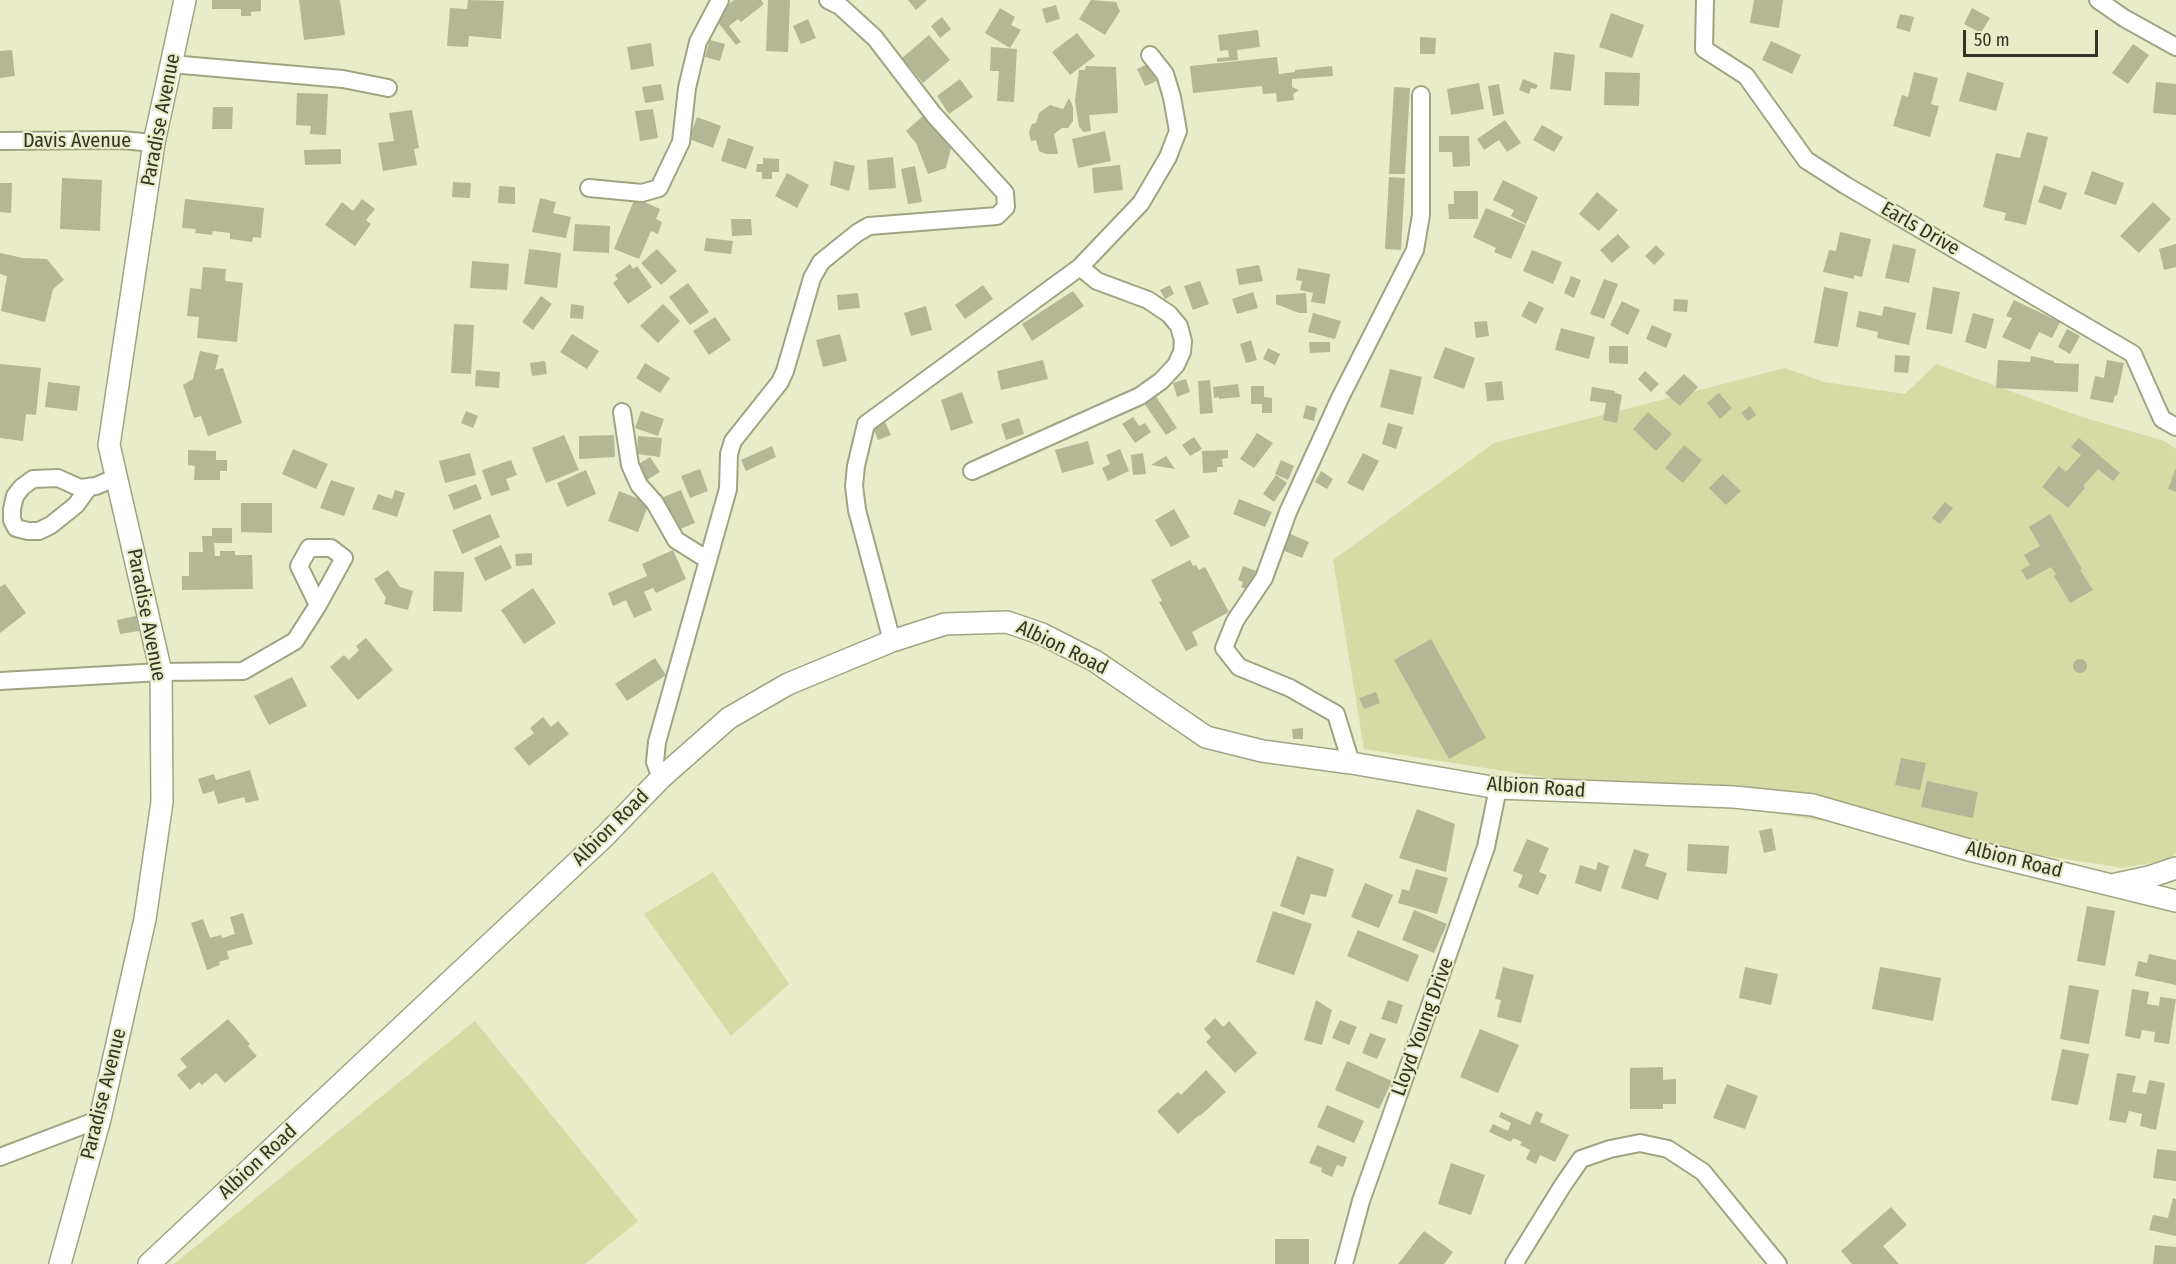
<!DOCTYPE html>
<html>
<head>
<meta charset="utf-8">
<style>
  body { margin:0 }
  #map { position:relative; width:2176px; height:1264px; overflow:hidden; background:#e8ecc8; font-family:"Fira Sans Condensed",sans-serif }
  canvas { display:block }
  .scale { position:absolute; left:1963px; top:30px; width:135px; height:27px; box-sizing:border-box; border:3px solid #333426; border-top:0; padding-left:8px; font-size:18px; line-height:21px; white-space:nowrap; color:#333426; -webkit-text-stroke:4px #e8ecc8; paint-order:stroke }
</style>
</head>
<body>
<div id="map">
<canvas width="2176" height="1264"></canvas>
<div class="scale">50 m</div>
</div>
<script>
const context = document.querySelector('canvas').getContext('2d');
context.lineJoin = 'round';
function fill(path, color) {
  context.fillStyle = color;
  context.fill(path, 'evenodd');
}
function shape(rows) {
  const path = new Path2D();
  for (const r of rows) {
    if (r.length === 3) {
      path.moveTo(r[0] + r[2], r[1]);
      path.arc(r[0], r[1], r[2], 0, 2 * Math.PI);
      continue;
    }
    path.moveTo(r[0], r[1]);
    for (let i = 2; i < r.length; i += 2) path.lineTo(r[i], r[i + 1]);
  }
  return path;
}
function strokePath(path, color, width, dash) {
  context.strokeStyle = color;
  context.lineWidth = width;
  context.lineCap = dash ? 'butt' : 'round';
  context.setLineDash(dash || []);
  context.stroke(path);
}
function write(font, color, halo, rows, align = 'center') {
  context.font = font + ' "Fira Sans Condensed",sans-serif';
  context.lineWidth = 4.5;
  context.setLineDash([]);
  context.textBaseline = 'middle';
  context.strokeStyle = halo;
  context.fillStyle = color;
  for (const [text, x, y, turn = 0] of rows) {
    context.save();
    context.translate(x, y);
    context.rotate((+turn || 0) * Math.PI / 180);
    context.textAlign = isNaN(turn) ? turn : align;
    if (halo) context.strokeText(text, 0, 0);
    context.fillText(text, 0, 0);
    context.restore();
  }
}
fill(shape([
  [1936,364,2076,415,2164,441,2176,449,2176,853,2168,860,2123,868,1364,749,1333,560,1494,443,1785,368,1824,382,1905,394],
  [713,872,789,984,731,1036,644,914],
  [475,1021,638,1221,585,1264,174,1264]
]), '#d6dba5');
fill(shape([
  [212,0,261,0,261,11,251,12,251,16,241,16,241,9,212,9],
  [299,0,340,0,345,35,304,40],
  [468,0,504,1,501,39,469,36,468,47,447,46,450,8,467,9],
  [734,0,761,0,764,4,741,22,738,19,729,26,741,42,736,45,713,16],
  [768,0,790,0,788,52,766,51],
  [908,0,927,0,916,10],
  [1091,0,1116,2,1120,11,1105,35,1079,19],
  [1754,0,1783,0,1779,28,1750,23],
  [1056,5,1060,19,1046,23,1042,9],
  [1000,8,1015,17,1011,25,1021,30,1010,48,985,33],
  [1972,8,1990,18,1981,33,1964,24],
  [1611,13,1644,25,1632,58,1599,47],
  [1900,14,1914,17,1910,32,1896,28],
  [942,17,951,29,940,38,931,26],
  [808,19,816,38,801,44,793,26],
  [1258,30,1260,47,1237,50,1238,60,1217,62,1217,58,1229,57,1228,50,1220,51,1218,35],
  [1077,33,1095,56,1070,75,1052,52],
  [929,35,950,60,923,83,902,58],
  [1420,37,1436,38,1435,54,1420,54],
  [710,40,725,44,720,61,705,57],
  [1771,41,1801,55,1792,74,1762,60],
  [651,43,654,66,631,70,627,47],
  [2133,44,2149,55,2128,84,2112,73],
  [991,47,1017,49,1014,102,997,101,999,71,990,71],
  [12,50,15,76,0,78,0,51],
  [1554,52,1575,55,1571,91,1550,89],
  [1277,57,1279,74,1295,72,1295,70,1332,66,1333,76,1292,79,1292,87,1299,90,1293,94,1294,100,1277,102,1276,93,1263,94,1262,86,1193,93,1190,66],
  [1150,63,1157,81,1145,86,1137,69],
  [1086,66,1116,67,1118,113,1089,115,1091,131,1084,132,1079,127,1075,101,1079,70,1085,70],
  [1605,72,1640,73,1639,106,1604,105],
  [1914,72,1938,78,1931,104,1939,106,1930,137,1893,126,1902,95,1908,97],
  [1967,72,2004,83,1996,111,1959,101],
  [960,79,973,97,949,114,937,96],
  [1523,79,1538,85,1536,89,1531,88,1529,94,1519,90],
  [2156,82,2176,84,2176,115,2153,113],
  [1479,83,1484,109,1451,115,1447,89],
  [661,84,664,100,645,103,642,87],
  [1499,84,1504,114,1493,116,1488,86],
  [1394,87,1410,88,1405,174,1389,174],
  [297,93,328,94,326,135,310,134,311,126,296,125],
  [1069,98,1073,107,1073,121,1068,128,1062,128,1054,134,1058,154,1046,154,1039,151,1036,140,1031,141,1029,132,1032,124,1036,123,1039,113,1050,105,1063,109],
  [213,107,233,107,232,129,212,129],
  [653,109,658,138,640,141,635,111],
  [412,110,419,148,414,149,417,165,383,171,378,143,394,141,389,113],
  [923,116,951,148,946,168,928,174,916,143,906,131],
  [697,117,721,126,713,148,689,139],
  [1505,120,1521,143,1507,152,1499,140,1484,150,1477,139],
  [1542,125,1563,137,1554,152,1533,140],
  [1105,131,1111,161,1078,168,1072,139],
  [2027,132,2048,137,2026,225,2004,220,2006,213,1983,207,1996,153,2020,158],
  [1439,136,1469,136,1470,166,1453,167,1452,152,1439,152],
  [728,138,754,147,746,169,721,161],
  [341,149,341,164,305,165,304,150],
  [893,157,896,188,869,190,867,160],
  [763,158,779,159,779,172,772,172,772,179,762,179,762,172,756,172,757,164,763,164],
  [834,161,855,166,849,191,830,185],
  [1120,165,1123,190,1094,193,1092,168],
  [915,166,922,202,908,204,901,169],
  [2092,171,2124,183,2116,205,2084,194],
  [787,173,809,185,797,208,775,196],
  [1389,177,1405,178,1401,250,1385,249],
  [62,178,102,180,100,231,60,229],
  [1503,180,1538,197,1526,224,1511,216,1514,210,1493,200],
  [453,182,471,183,470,198,452,197],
  [0,183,12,183,11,213,0,212],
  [2044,185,2067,193,2061,210,2038,202],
  [499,186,515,187,515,204,498,203],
  [1454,191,1478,191,1478,219,1449,219,1448,204,1454,204],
  [1597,192,1618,210,1599,231,1579,214],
  [540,198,556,202,553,213,571,217,566,238,532,232],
  [635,198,660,209,656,219,662,222,658,234,651,231,639,259,614,249],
  [185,199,264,208,261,238,253,237,252,242,230,239,230,233,213,231,212,235,195,233,196,229,182,228],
  [362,199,375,209,366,220,371,224,355,246,325,225,342,202,353,211],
  [2153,202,2171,219,2139,253,2120,236],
  [1486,208,1526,225,1511,259,1494,252,1496,248,1473,237],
  [731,219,751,219,752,235,732,236],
  [575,224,610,226,609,253,573,251],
  [1840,232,1871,239,1862,277,1854,275,1854,279,1823,272,1829,250,1836,251],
  [1618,234,1630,247,1612,263,1600,250],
  [706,238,733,241,731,254,704,251],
  [1893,244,1916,249,1909,283,1885,278],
  [2176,244,2176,267,2164,270,2159,249],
  [1656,245,1665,254,1654,265,1645,256],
  [529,249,561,253,557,288,524,284],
  [657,249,677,271,661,285,641,263],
  [1532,250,1562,262,1553,284,1523,271],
  [0,253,23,258,47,259,64,280,53,289,45,322,1,311,7,276,0,274],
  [472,261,509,264,507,290,470,288],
  [630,264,633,269,637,266,652,287,628,304,613,283,618,279,615,275],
  [1259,265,1263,281,1239,285,1236,269],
  [203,267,226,269,225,281,243,283,237,342,197,338,199,317,187,316,190,288,201,289],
  [1298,268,1330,274,1325,304,1311,302,1313,293,1300,290,1302,281,1296,280],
  [1571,276,1581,280,1574,298,1564,293],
  [1604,279,1618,284,1604,319,1590,314],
  [1200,281,1209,304,1193,310,1184,286],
  [688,283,709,312,690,325,669,297],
  [983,285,993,299,965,319,955,305],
  [1170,285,1174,294,1165,299,1160,290],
  [1824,287,1848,292,1838,347,1814,343],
  [1933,287,1960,292,1952,334,1926,329],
  [1073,291,1084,306,1032,341,1022,324],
  [1253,292,1258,308,1237,314,1232,299],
  [858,293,860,308,838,310,837,295],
  [1306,293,1307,313,1299,313,1276,304,1276,295],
  [541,296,552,304,533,330,522,322],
  [1674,299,1688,300,1687,312,1673,311],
  [2014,300,2060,322,2052,338,2039,332,2030,350,2002,337,2012,318,2006,316],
  [1529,301,1544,308,1536,324,1521,316],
  [1622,301,1640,310,1628,335,1610,325],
  [571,304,584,306,583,319,570,318],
  [663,304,680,321,658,343,640,326],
  [926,306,932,330,911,336,904,313],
  [1884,306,1916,313,1909,345,1877,338,1878,332,1856,327,1859,311,1882,316],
  [1313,313,1341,321,1335,339,1308,332],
  [1973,313,1994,319,1986,349,1965,342],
  [715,317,731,340,709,355,693,331],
  [1487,321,1489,336,1476,338,1474,322],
  [454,324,474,325,471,374,451,373],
  [1652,325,1672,334,1666,348,1646,339],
  [1561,328,1595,337,1589,359,1555,350],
  [2067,329,2080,336,2070,354,2058,347],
  [572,334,599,351,587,369,560,352],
  [840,334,847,361,823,367,816,340],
  [1251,340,1257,360,1246,363,1240,344],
  [1309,342,1330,342,1330,352,1310,353],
  [1609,346,1628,346,1628,364,1609,363],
  [1445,347,1475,358,1464,389,1433,378],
  [1268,348,1280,354,1275,365,1263,359],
  [200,351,219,355,215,370,223,368,242,423,208,436,201,416,194,418,183,385,193,379],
  [1895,355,1910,356,1908,373,1894,372],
  [2031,356,2054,361,2054,363,2079,364,2078,392,1996,388,1998,360,2030,362],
  [1043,360,1048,379,1001,390,997,371],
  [2107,360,2124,363,2117,396,2115,395,2113,403,2090,399,2095,376,2104,378],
  [545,361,547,374,532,376,530,363],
  [645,363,670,378,660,393,636,378],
  [0,364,41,368,36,415,26,414,23,441,0,438],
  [1390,369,1422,377,1413,415,1380,407],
  [476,370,500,372,499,388,475,386],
  [1645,371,1659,384,1651,392,1638,379],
  [1684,374,1698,387,1680,406,1665,393],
  [1186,379,1190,392,1177,397,1173,383],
  [1210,380,1213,413,1200,414,1198,381],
  [1502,381,1504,400,1487,401,1485,383],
  [48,382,80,386,77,411,45,407],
  [1238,384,1240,397,1219,399,1219,397,1214,398,1213,387],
  [1251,386,1264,386,1264,397,1272,398,1272,413,1262,413,1262,404,1251,404],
  [1592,387,1615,391,1615,393,1622,395,1617,423,1603,420,1606,403,1590,401],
  [962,392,973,423,951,431,941,400],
  [1153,392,1177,428,1166,435,1142,400],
  [1719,393,1732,408,1720,419,1707,403],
  [1306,405,1317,408,1314,421,1303,418],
  [1750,406,1756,415,1748,421,1741,413],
  [466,411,478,416,473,428,461,423],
  [641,411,664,419,658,436,635,428],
  [1648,412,1672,434,1656,451,1633,429],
  [1133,417,1139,426,1145,423,1151,432,1135,443,1122,424],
  [1019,418,1024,434,1006,440,1001,424],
  [884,420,891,435,878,440,872,425],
  [1388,423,1403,427,1396,449,1382,444],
  [1257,433,1273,443,1254,468,1240,459],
  [564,435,579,470,546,483,532,448],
  [614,435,615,457,579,459,579,436],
  [638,436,662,438,660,457,637,454],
  [1194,437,1202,449,1190,456,1182,445],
  [2079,438,2120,473,2113,481,2098,469,2083,486,2085,488,2068,508,2042,487,2059,466,2066,472,2081,455,2071,447],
  [1088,441,1094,464,1062,473,1055,450],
  [1684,445,1702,460,1683,483,1665,468],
  [772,446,776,457,746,471,741,460],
  [293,449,328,464,316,489,282,474],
  [1120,449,1129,471,1108,481,1102,468,1110,464,1106,455],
  [188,450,216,451,216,460,227,460,227,471,220,471,220,480,194,480,195,466,188,465],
  [1228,450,1228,458,1222,459,1223,467,1217,467,1217,472,1203,473,1202,451],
  [470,453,476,475,445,483,439,461],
  [1143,453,1146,474,1133,475,1131,455],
  [1363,453,1379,461,1363,491,1347,483],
  [1166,456,1175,469,1151,465],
  [650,457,660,472,645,481,635,466],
  [511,460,517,475,506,479,510,490,491,496,482,470],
  [1281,460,1294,466,1288,480,1275,474],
  [2176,468,2176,492,2168,489],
  [700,469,708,491,690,498,681,476],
  [586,470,596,494,567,507,557,483],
  [1321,471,1333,479,1327,489,1315,482],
  [1723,474,1741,491,1726,505,1709,488],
  [1276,475,1287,483,1274,502,1263,494],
  [331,480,355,488,344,516,320,508],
  [476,484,482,499,454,510,448,495],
  [395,490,405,493,397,517,372,509,378,494,392,499],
  [681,490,695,523,675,531,661,498],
  [619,491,649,503,638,532,608,521],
  [1239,499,1272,512,1265,527,1233,514],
  [1945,502,1953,508,1940,524,1932,518],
  [241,503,272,503,272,533,241,532],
  [1174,509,1190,537,1171,547,1155,520],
  [490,514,500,537,462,554,452,530],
  [2050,514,2082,569,2080,570,2093,590,2070,603,2054,576,2056,574,2051,567,2027,580,2021,570,2030,565,2024,555,2040,546,2029,527],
  [212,528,232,528,232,543,214,543,215,556,220,556,220,551,235,551,235,555,252,555,253,589,182,590,182,576,189,576,189,552,203,552,202,536,212,536],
  [1288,533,1309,542,1302,558,1282,550],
  [501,545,512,568,485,581,474,558],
  [673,550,686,579,656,593,653,588,644,592,652,610,634,618,626,600,613,606,608,593,647,576,642,564],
  [532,553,532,565,516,566,515,554],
  [1190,560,1193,566,1196,565,1199,570,1205,567,1229,612,1192,632,1198,645,1186,651,1159,602,1162,601,1151,580],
  [1243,566,1256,571,1249,590,1241,587,1243,582,1238,580],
  [388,570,400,587,413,591,408,610,384,604,386,598,374,579],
  [434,571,464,572,462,612,433,611],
  [5,584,26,613,0,633,0,587],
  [533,588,556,623,524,644,501,610],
  [136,616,139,631,120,634,117,620],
  [366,638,393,670,358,700,330,667,344,655,349,660,359,650,356,646],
  [1431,639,1486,738,1449,759,1394,660],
  [655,658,666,675,627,701,615,684],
  [2080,666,7],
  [292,677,307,706,269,725,254,696],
  [1376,692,1380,703,1364,709,1359,698],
  [543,717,551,727,558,721,569,734,529,766,514,748,534,733,530,728],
  [1303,728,1303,739,1293,739,1292,729],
  [1901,758,1926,763,1920,790,1895,785],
  [250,770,259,800,246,803,244,797,218,804,214,791,203,794,198,779,214,774,216,780],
  [1927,781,1978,792,1973,818,1921,807],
  [1417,809,1455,824,1446,872,1399,858],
  [1772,828,1776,850,1764,853,1759,831],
  [1527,839,1549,848,1539,872,1547,875,1538,895,1518,887,1523,875,1513,871],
  [1688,844,1729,846,1727,874,1687,871],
  [1634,849,1649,854,1645,866,1667,873,1658,900,1621,888],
  [1297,856,1334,869,1326,897,1311,894,1304,915,1280,906],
  [1598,862,1609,866,1601,892,1575,883,1580,865,1596,870],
  [1416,869,1448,878,1437,914,1398,903,1402,889,1409,891],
  [1365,883,1393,895,1379,928,1351,917],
  [2087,906,2115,911,2105,966,2077,961],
  [1414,910,1447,924,1434,953,1402,940],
  [1273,911,1312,924,1294,975,1256,962],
  [243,913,253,944,227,951,229,959,219,962,220,965,207,970,191,923,203,919,210,938,221,935,222,938,235,934,230,917],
  [1358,930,1419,955,1408,982,1347,956],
  [2149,954,2176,960,2176,985,2135,976,2138,961,2147,963],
  [1503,967,1534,975,1521,1023,1497,1017,1501,1000,1495,999],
  [1745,967,1778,974,1771,1005,1739,998],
  [1880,967,1941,978,1933,1021,1872,1009],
  [2069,985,2099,990,2089,1044,2060,1039],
  [2132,989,2149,992,2147,1004,2159,1006,2160,997,2176,999,2169,1044,2154,1042,2155,1032,2142,1030,2140,1039,2125,1036],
  [1316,1000,1332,1010,1322,1045,1304,1040],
  [1388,1000,1403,1005,1397,1024,1381,1019],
  [1215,1018,1223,1027,1229,1021,1257,1053,1235,1073,1206,1042,1211,1037,1204,1029],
  [228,1019,250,1044,248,1046,257,1056,225,1083,216,1073,202,1085,199,1082,190,1090,177,1075,187,1067,180,1059],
  [1340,1020,1357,1027,1349,1045,1332,1038],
  [1480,1029,1519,1045,1498,1093,1460,1077],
  [1370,1033,1386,1039,1377,1059,1362,1053],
  [2062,1049,2089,1054,2078,1105,2051,1100],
  [1347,1061,1392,1081,1379,1109,1335,1090],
  [1663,1067,1663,1080,1676,1079,1676,1104,1663,1104,1663,1109,1630,1109,1630,1068],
  [1206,1070,1226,1092,1200,1116,1199,1115,1178,1134,1157,1111,1178,1092,1181,1095],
  [2117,1073,2136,1076,2132,1092,2146,1094,2149,1080,2165,1083,2156,1130,2140,1126,2142,1114,2129,1111,2126,1123,2109,1120],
  [1727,1084,1758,1096,1745,1129,1713,1118],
  [1327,1105,1364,1121,1354,1143,1317,1127],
  [1536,1111,1543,1114,1540,1122,1569,1135,1555,1162,1540,1155,1536,1164,1526,1159,1530,1150,1520,1145,1522,1142,1513,1138,1511,1142,1489,1132,1493,1124,1508,1131,1511,1123,1499,1117,1501,1112,1530,1125],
  [1317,1145,1347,1157,1343,1167,1337,1165,1332,1177,1321,1172,1322,1168,1309,1163],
  [2157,1149,2176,1151,2176,1181,2153,1178],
  [1451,1163,1485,1175,1471,1215,1438,1204],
  [2173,1198,2176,1199,2176,1236,2149,1230,2153,1215,2168,1218],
  [1891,1207,1907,1225,1883,1246,1899,1264,1852,1264,1841,1251],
  [1424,1231,1453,1252,1444,1264,1398,1264],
  [1275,1239,1309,1239,1309,1264,1275,1264],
  [2155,1245,2176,1247,2176,1264,2153,1264]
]), '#b4b795');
const minor = shape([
  [1705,0,1704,49,1746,76,1806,160,1845,185,2133,354,2162,419,2176,427],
  [2098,0,2124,18,2176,47],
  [171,64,343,79,388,88],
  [0,141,121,140,154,143],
  [589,188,642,193,659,188,681,142,687,88,698,42,720,0],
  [622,412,630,465,639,485,655,503,676,540,708,560],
  [972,471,1140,396,1161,381,1176,365,1182,352,1183,341,1179,326,1169,314,1148,300,1097,281,1080,267],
  [89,487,76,505,51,525,39,531,28,531,16,528,12,520,12,509,15,496,22,487,33,479,58,478,80,488,96,486,117,477],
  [892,641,857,510,854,486,856,466,866,424,1080,267,1141,203,1168,157,1178,131,1172,97,1165,74,1150,55],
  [0,681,161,672,243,671,295,641,318,605,344,558,331,548,309,548,299,566,318,605],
  [1351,763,1336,714,1290,688,1239,667,1224,648,1235,621,1264,578,1288,512,1340,398,1415,250,1421,215,1421,95],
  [661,778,655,762,657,742,728,489,729,454,733,441,780,382,785,371,812,278,821,262,857,233,869,226,997,216,1006,207,1005,193,934,115,875,38,840,6,828,0],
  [0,1157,100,1119],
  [1344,1264,1361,1201,1486,847,1498,788],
  [1514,1264,1563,1185,1581,1159,1610,1149,1640,1143,1668,1149,1703,1172,1778,1264]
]);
const tertiary = shape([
  [2116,884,2149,877,2176,868],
  [60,1264,100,1119,145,919,162,802,161,672,109,445,154,143,185,0],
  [149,1264,605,836,661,778,729,718,788,684,892,641,945,624,1007,622,1042,634,1095,661,1206,737,1262,751,1351,763,1498,788,1734,797,1813,805,1969,850,2176,901]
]);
strokePath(minor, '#a1a482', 20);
strokePath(tertiary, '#a1a482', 24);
strokePath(minor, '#fff', 16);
strokePath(tertiary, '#fff', 21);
write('20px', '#333426', '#e8ecc8', [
  ["Paradise Avenue",161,120,-79],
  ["Davis Avenue",77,141],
  ["Earls Drive",1920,229,30],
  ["Paradise Avenue",146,615,79],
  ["Albion Road",1062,648,26],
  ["Albion Road",1536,788,4],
  ["Albion Road",611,828,-45],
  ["Albion Road",2014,860,14],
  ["Lloyd Young Drive",1423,1027,-70],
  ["Paradise Avenue",104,1094,-76],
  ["Albion Road",258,1162,-43]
]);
</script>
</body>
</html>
